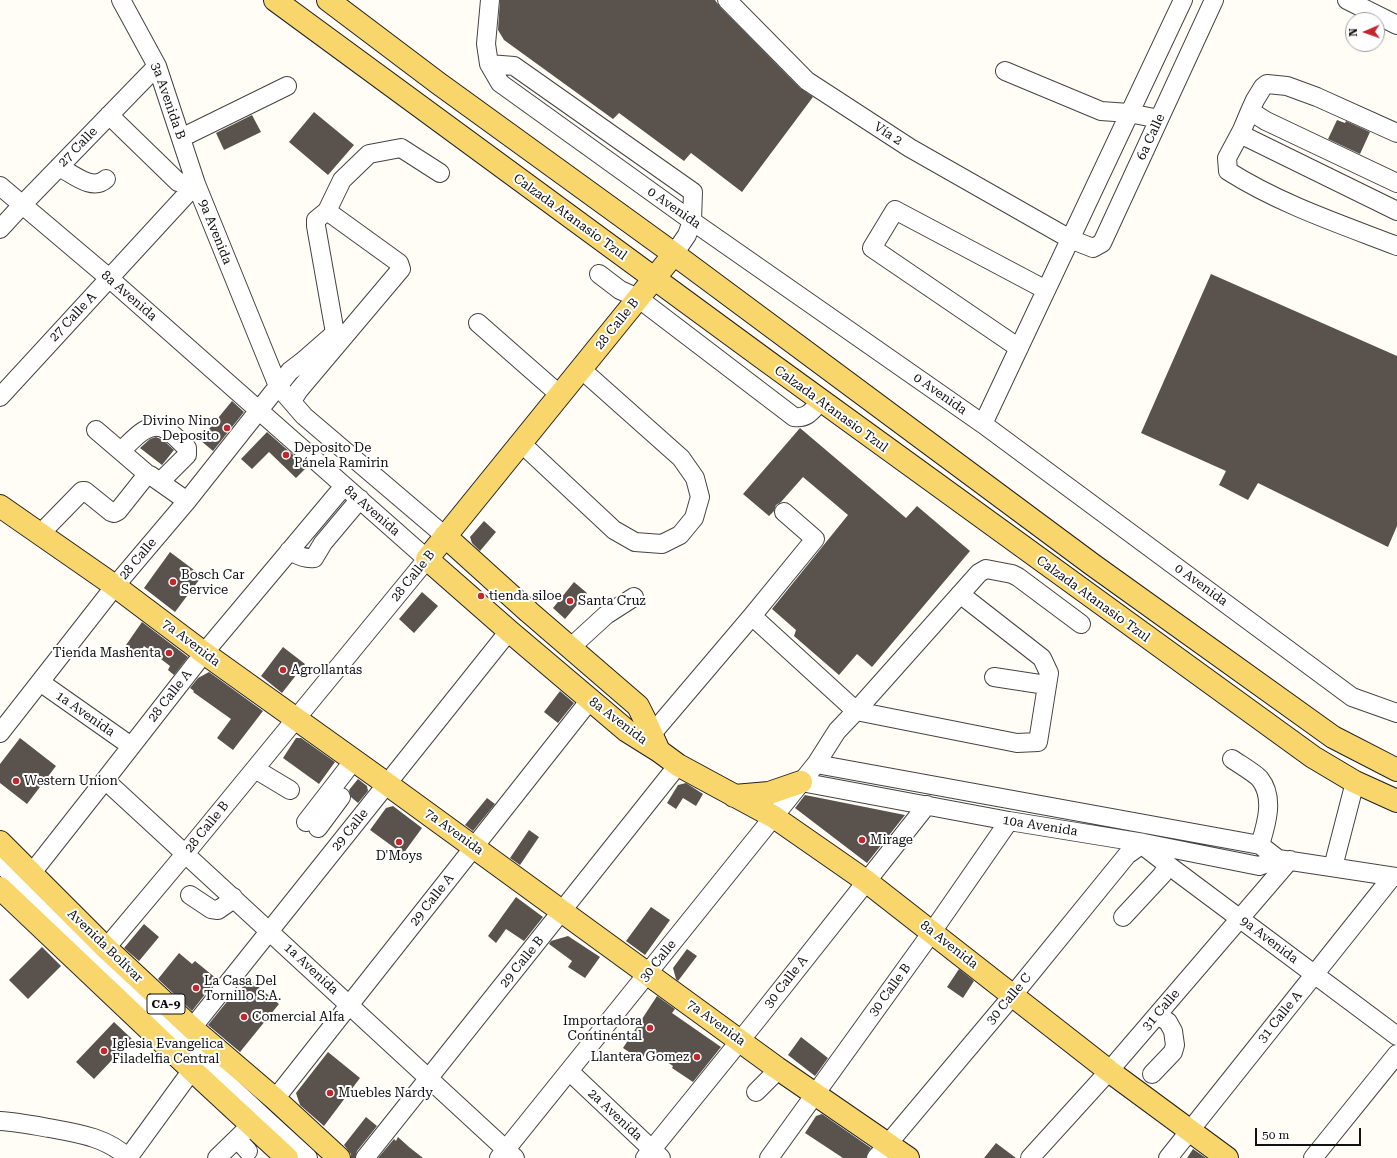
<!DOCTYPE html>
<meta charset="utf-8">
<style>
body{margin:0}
#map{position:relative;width:1397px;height:1158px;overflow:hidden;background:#fffdf5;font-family:"Roboto Serif",serif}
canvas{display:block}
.north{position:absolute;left:1345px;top:12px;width:40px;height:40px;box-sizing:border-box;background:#fff;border:1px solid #a0a0a0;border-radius:50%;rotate:268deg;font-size:11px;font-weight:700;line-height:16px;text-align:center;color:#111}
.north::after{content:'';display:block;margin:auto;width:14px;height:18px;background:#c4262e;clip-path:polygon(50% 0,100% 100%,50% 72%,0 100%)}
.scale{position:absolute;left:1255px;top:1128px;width:106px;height:18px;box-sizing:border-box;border:2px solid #111;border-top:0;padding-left:5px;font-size:12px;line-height:14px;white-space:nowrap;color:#111;-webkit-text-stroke:3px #fff;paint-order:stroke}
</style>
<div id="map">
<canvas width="1397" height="1158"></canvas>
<div class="north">N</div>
<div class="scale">50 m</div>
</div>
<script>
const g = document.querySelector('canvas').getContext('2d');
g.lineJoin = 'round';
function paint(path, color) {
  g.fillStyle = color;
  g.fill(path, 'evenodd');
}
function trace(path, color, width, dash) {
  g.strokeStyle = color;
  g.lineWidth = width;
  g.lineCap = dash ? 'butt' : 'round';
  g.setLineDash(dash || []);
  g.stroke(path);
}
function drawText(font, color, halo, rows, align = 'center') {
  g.font = font + ' "Roboto Serif",serif';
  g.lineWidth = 4;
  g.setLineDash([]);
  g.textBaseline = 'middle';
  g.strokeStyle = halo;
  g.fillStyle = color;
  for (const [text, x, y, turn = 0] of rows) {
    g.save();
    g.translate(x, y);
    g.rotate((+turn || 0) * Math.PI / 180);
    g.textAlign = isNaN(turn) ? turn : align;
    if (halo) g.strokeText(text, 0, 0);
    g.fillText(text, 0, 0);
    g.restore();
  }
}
paint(new Path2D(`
 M500 0H715L720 7 800 88 813 97 742 192 691 153 684 161 619 113 613 119 504 40 498 30Z
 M314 112 354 145 328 175 289 142Z
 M252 115 261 132 224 150 216 133Z
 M1337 120 1345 123 1346 121 1370 132 1360 154 1328 139Z
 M1211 274 1397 356V526L1388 547 1258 483 1248 500 1219 485 1226 471 1141 433Z
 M232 401 244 412 213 451 200 440Z
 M800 428 906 518 917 506 970 551 872 667 857 654 839 675 794 636 796 630 772 609 848 515 803 477 781 502 776 505 774 511 769 516 743 494Z
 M267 432 307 467 296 478 269 452 252 469 241 459Z
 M156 437 163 440 174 450 162 465 140 448 150 439Z
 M484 521 496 532 480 551 472 543 470 537Z
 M170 552 202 576 175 612 144 588Z
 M574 582 587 593 565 619 553 608Z
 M422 592 438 606 414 633 399 619Z
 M142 622 188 657 174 675 168 670 170 666 144 646 139 654 126 645Z
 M283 647 305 664 282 693 261 676Z
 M209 672 263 711 233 750 217 738 231 719 193 692 194 691 190 688 198 678Z
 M560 691 574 703 558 723 544 712Z
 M20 738 56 766 27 804 0 783V764Z
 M296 738H301L335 762 319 784 283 758Z
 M358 779 367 786 368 791 358 803 351 797 349 790Z
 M686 783 703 794 696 806 683 798 676 809 667 803 678 785Z
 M805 795 905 815 867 863 795 808Z
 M487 798 495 804 473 831 465 825Z
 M393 806 422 828 403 854 370 830 386 808Z
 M529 830 539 837 520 865 510 858Z
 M516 897 543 917 524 941 506 929 496 943 488 936Z
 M651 907 670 920 645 955 626 941Z
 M144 924 159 937 139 961 124 948Z
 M568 936 600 957 585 978 568 967 572 961 549 944 551 941Z
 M42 947 61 966 28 999 9 980Z
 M687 949 697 956 678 981 676 979 673 968Z
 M179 953 192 964 195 961 217 979 192 1011 158 979Z
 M959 969 974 981 963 998 947 987Z
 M249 979 279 1004 240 1052 208 1025 234 993 236 995Z
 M657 996 675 1009 672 1013 721 1047 693 1082 672 1068 673 1066 648 1049 641 1060 623 1048Z
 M114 1022 132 1039 94 1079 76 1062Z
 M801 1037 828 1058 815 1076 788 1055Z
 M328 1052 360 1078 324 1126 300 1105 296 1093Z
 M822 1114 871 1148 868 1152 866 1158H843L805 1133 816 1116Z
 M366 1117 377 1126 357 1151 355 1158H351V1154L344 1145Z
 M398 1137 409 1147 423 1158H378L394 1139 396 1141Z
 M996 1143 1016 1158H984Z
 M1193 1149 1206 1158H1187Z`), '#5a524d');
const minor = new Path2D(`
 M121 0 157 66 196 184 278 386 304 416 445 536
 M490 0 486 44 489 64 500 83 692 221 983 424 1352 697 1397 713
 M727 0 807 81 910 148 1070 239 1093 248 1102 243 1214 0
 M1347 0 1397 25
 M489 64 514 66 693 192 692 221 687 235 674 254
 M1005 71 1101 111 1129 113 1159 119
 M1250 111 1242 130 1227 158 1228 171C1280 204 1340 224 1397 246
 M109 115 178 182 196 184
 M1397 133 1317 97 1287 86 1267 84 1263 87 1255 100 1250 111 1266 121 1397 183
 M1240 134 1397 211
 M181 138 287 86
 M59 167C72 173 92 192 106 179
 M0 186 109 278 427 559 185 854 106 948
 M327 211 342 180 369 154 401 148 440 173
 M0 229 23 204 157 66
 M599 274 620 290 638 298 794 417C808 419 812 410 821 401
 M478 323 560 395
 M1019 348 872 248 895 210 1046 290
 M0 397 196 184
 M983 424 1183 0
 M521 443 614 530 635 542 662 544 680 535 694 518 700 497 695 478 681 458 581 369
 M121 451C131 442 147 421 163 428 172 432 180 442 187 448V455L160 482
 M150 475 187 501
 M40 534 82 491H85L111 512 114 513 118 511 145 477V472L96 430
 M289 551C298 555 304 559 314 558L323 543 360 499
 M752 616 856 711 979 573 986 569 1012 574 1018 577 1081 624
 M570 648 606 615 634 597
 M994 677 1046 685
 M40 682 131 746
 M0 733 115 586 187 501 290 371 303 361 335 333 316 226V220L327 211 399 263 401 269 299 390 292 401
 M645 742 752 616 815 539 784 512
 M1232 759C1239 764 1255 773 1260 779 1275 798 1266 825 1260 845
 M816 764 1260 845 1278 859 1397 877
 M255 769 290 790
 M105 780 515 1158
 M801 782 1009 821 1144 843 1259 866 1278 859
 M306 822 354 760
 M318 828 341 797
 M0 863C100 964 203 1062 308 1158
 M1333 867 1355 782
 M31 874 105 780 204 653 344 486
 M190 895 211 909 218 910 228 903 233 897
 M1123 917 1162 875 1168 865
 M192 1028 509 631
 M569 1071 661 1158
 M1152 1074 1173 1052 1175 1045 1173 1031 1168 1022 1158 1015
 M756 1092 771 1077 777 1068
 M275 1099 590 700
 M0 1121C16 1122 32 1125 49 1128 76 1133 107 1137 128 1158
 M237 1139 248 1151
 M128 1158 192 1070
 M217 1158 251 1125
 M365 1158 678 765
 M499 1158 816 764 837 731 856 711 1017 743 1038 742 1049 673 1042 658 960 594
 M645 1158 756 1021 927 805
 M769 1158 932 932 1009 821
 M876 1158 1013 995 1127 855 1144 843 1146 848 1168 865 1397 1036
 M1030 1158 1109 1071 1290 860
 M1168 1158 1392 877
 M1313 1158 1397 1054`);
const major = new Path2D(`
 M275 0C620 254 965 507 1313 757L1355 782 1397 801
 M328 0 438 83 674 254 1093 565 1333 737 1397 770
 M674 254 427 559 509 631 627 731 659 751 678 765 774 817 866 881 1109 1071 1227 1158
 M0 506 115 586 204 653 387 784 777 1068 908 1158
 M445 536 529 612 638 706 645 720 659 751
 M734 796 769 793 801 782
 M0 842 106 948 192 1028 275 1099 339 1158
 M0 888 192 1070 287 1158`);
trace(minor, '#444', 20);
trace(major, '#222', 24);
trace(minor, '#fff', 18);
trace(major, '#f9d66b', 22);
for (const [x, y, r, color] of [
 [227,428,4,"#c4262e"],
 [286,455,4,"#c4262e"],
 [173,582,4,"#c4262e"],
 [481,596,4,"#c4262e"],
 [570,601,4,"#c4262e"],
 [169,653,4,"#c4262e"],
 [283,670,4,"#c4262e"],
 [16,781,4,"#c4262e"],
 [862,840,4,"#c4262e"],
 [399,842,4,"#c4262e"],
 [196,988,4,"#c4262e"],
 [244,1017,4,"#c4262e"],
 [650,1028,4,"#c4262e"],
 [104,1051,4,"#c4262e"],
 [697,1057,4,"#c4262e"],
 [330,1093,4,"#c4262e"]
]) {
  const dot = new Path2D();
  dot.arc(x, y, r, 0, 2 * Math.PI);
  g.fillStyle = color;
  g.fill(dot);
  trace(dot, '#fff', 1.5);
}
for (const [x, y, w] of [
 [166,1004,38]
]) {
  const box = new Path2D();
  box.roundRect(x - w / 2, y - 10, w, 20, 3);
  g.fillStyle = '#fff';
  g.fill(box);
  trace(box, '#111', 1);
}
drawText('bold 12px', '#111', null, [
 ["CA-9",166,1004]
]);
drawText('13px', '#111', '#fff', [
 ["3a Avenida B",168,101,71],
 ["Vía 2",888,134,33],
 ["6a Calle",1151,137,-65],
 ["27 Calle",78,147,-46],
 ["0 Avenida",674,208,35],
 ["Calzada Atanasio Tzul",570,217,36],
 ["9a Avenida",215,232,68],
 ["8a Avenida",129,296,41],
 ["27 Calle A",73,317,-47],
 ["28 Calle B",617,324,-51],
 ["0 Avenida",940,394,35],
 ["Calzada Atanasio Tzul",831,409,36],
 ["8a Avenida",372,511,41],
 ["28 Calle",138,559,-50],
 ["28 Calle B",413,576,-51],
 ["0 Avenida",1201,585,36],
 ["Calzada Atanasio Tzul",1093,599,36],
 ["7a Avenida",191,643,37],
 ["28 Calle A",170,696,-52],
 ["1a Avenida",85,714,35],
 ["8a Avenida",618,721,37],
 ["10a Avenida",1040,826,9],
 ["28 Calle B",207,827,-51],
 ["29 Calle",350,830,-51],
 ["7a Avenida",454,832,36],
 ["29 Calle A",432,900,-52],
 ["9a Avenida",1269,940,37],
 ["8a Avenida",949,945,38],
 ["Avenida Bolívar",105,946,44],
 ["30 Calle",658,961,-51],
 ["29 Calle B",522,962,-51],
 ["1a Avenida",311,969,43],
 ["30 Calle A",786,982,-52],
 ["30 Calle B",890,990,-54],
 ["30 Calle C",1009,999,-50],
 ["31 Calle",1161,1010,-49],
 ["31 Calle A",1280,1017,-51],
 ["7a Avenida",716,1023,36],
 ["2a Avenida",615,1115,43]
]);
drawText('13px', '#111', '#fff', [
 ["Divino Nino",219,421,"right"],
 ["Deposito",219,436,"right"],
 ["Deposito De",294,448],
 ["Pánela Ramirin",294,463],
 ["Bosch Car",181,575],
 ["Service",181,590],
 ["tienda siloe",489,596],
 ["Santa Cruz",578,601],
 ["Tienda Mashenta",161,653,"right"],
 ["Agrollantas",291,670],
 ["Western Union",24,781],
 ["Mirage",870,840],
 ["D'Moys",399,856,"center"],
 ["La Casa Del",204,981],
 ["Tornillo S.A.",204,996],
 ["Comercial Alfa",252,1017],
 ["Importadora",642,1021,"right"],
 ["Continental",642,1036,"right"],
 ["Iglesia Evangelica",112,1044],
 ["Filadelfia Central",112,1059],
 ["Llantera Gomez",689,1057,"right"],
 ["Muebles Nardy",338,1093]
], 'left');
</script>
